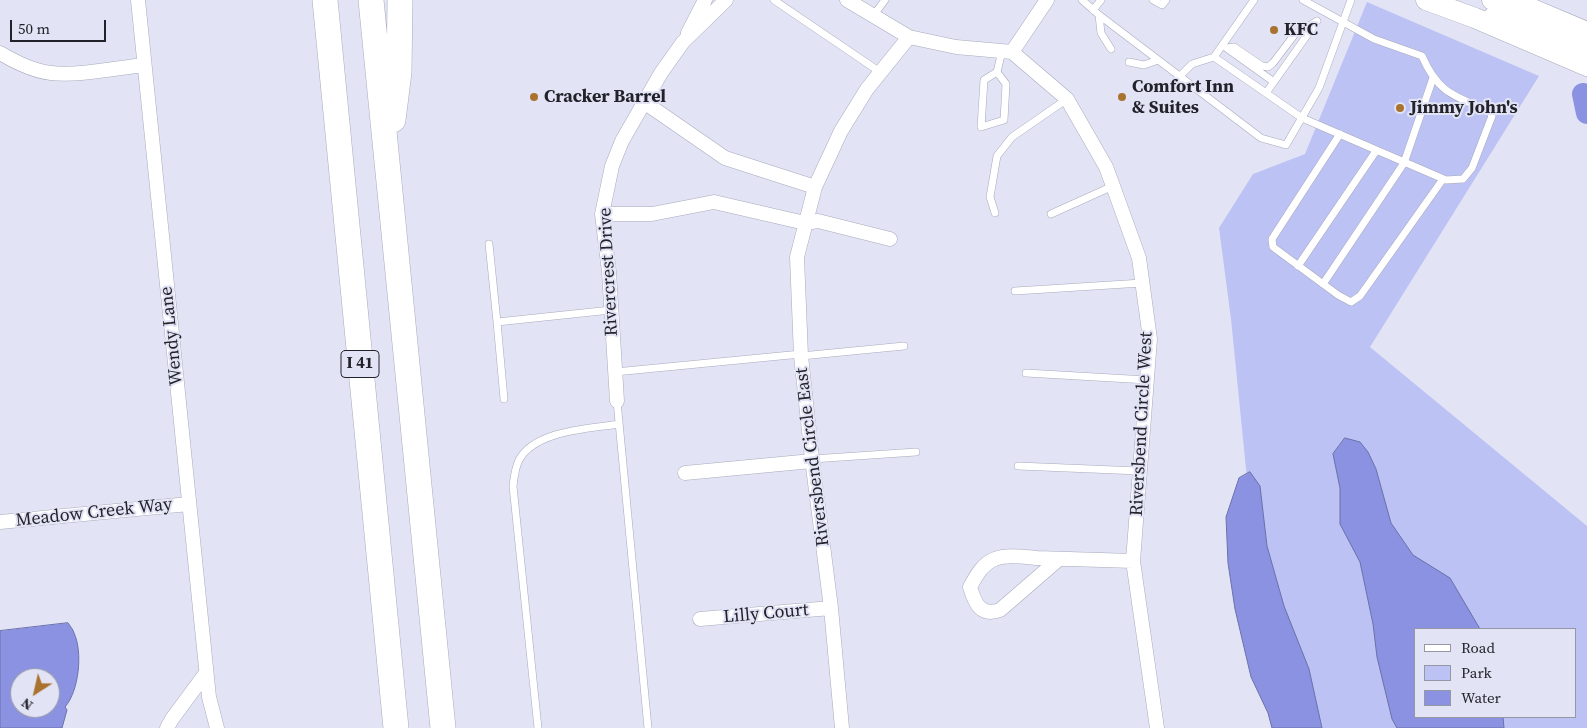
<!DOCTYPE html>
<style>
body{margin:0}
#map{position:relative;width:1587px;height:728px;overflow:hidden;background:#e2e4f6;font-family:"Source Serif 4",serif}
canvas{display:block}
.legend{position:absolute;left:1414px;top:628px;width:162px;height:90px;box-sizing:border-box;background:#e2e4f6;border:1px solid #9597a4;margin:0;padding:6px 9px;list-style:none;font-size:15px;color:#22232a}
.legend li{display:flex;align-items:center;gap:10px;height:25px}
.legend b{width:25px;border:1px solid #9597a4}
.north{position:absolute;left:10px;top:668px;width:50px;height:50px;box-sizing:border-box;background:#e2e4f6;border:1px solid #9597a4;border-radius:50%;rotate:215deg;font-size:14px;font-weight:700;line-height:20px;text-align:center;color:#22232a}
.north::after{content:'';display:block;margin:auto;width:18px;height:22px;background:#a9722e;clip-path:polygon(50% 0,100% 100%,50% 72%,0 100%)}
.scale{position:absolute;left:10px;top:20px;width:96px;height:22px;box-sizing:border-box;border:2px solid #22232a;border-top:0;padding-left:6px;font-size:15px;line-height:18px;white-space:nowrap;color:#22232a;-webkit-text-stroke:4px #e2e4f6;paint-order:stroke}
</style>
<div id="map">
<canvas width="1587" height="728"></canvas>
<ul class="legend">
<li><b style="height:6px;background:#fff"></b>Road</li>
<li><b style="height:14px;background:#bcc2f3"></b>Park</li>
<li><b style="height:14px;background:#8a92e1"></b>Water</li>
</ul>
<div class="north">N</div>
<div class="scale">50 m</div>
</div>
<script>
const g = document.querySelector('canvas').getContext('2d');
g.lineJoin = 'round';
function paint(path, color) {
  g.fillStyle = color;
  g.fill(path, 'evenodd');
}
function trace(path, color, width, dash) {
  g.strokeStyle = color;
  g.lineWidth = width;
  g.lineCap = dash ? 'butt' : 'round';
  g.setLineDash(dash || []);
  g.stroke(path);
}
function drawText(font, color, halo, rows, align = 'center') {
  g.font = font + ' "Source Serif 4",serif';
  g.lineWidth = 4;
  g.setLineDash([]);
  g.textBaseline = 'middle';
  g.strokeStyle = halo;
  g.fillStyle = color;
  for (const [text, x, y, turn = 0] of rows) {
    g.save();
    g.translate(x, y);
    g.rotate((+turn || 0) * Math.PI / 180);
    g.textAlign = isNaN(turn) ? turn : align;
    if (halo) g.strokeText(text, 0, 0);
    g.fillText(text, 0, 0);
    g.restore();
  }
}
paint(new Path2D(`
 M1367 2 1539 76 1370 347 1587 526V728H1300L1252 529 1231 319 1219 228 1253 174 1305 154ZM1416 629H1576V717H1416Z`), '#bcc2f3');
const water = new Path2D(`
 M1345 438 1360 442 1368 452 1376 469 1391 523 1413 555 1450 578 1480 629H1416V717H1503L1504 728H1397L1392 719 1377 657 1373 624 1360 562 1340 524V488L1333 454Z
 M1250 472 1260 486 1267 546 1284 606 1309 669 1322 728H1272L1268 713 1251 677 1235 609 1228 563 1226 517 1239 478Z
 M68 623C70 626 73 629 74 633 83 652 79 691 65 707L67 710 62 728H0V631ZM20 678H50V708H20Z`);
paint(water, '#8a92e1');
trace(water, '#6b71aa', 1);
trace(new Path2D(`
 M1583 94 1587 113`), '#8a92e1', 22);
const service = new Path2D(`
 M774 0 880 72
 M1082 0 1099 15 1261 138 1286 145 1319 88 1351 0
 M1153 0 1162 5 1166 0
 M1254 0 1214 57 1302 118 1446 180 1463 179 1472 168 1492 116 1489 111C1454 96 1438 93 1422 56L1374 39 1303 0
 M1093 10 1101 0
 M1099 15 1101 33 1111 49
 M873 16 885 0
 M1225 47 1274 82
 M1227 48 1234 47 1262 66 1268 67 1273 63 1295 34 1317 21
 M1129 62 1144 65 1158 60
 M997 72 1006 84 1004 120 981 127 984 80Z
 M997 72 1002 51
 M1180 76 1192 64 1214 57
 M1266 93 1315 24
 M1340 134 1272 239 1273 247 1338 295 1351 302 1360 296 1443 179
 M995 213 990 197 997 156 1012 137 1067 99
 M1051 214 1113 186
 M489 244 497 322 611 310
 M1298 266 1376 151
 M1323 284 1404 163 1433 78
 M1015 291 1142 283
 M497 322 504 399
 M801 356 904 346
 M615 372 801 354
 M1026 373 1147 380
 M617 401 648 728
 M812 459 916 452
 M1018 466 1140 471
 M538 728 513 486C514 477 515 468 519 460 535 430 589 429 619 424`);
const minor = new Path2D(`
 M138 0 209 697 217 728
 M847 0 909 37
 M688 33 705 0
 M1012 52 1047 0
 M0 53C15 62 33 71 51 73 79 76 116 68 144 65
 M644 102 725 158 815 187
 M602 214H652L714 202 805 223 818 221 890 239
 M617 401 609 272 602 214 612 166 622 141 661 73 683 42 726 0
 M685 473 812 461
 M0 522 189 504
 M1059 559 1000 610C981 617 975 604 970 587 976 576 983 563 995 559 1008 554 1024 557 1037 558 1069 559 1101 560 1133 561
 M700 619 831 608
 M167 728 172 719 206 673
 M842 728 831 608 812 459 801 356 797 257 815 187 841 131 867 89 909 37 956 47 1012 52 1067 99 1106 167 1113 186 1139 258 1150 339 1133 561 1157 728`);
const secondary = new Path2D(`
 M1426 0 1475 18 1587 66
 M1492 0 1522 6
 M1511 0 1587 32
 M1493 17 1524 22 1587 51`);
const motorway = new Path2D(`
 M325 0 396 728
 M371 0 443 728
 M393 120 399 72 400 0`);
trace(service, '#a7aaba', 8);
trace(minor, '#a7aaba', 15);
trace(secondary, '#a7aaba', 21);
trace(motorway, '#a7aaba', 26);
trace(service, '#fff', 7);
trace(minor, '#fff', 14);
trace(secondary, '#fff', 20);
trace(motorway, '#fff', 25);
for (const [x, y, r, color] of [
 [1274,30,5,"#a9722e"],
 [534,97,5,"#a9722e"],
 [1122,97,5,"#a9722e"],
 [1400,108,5,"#a9722e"]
]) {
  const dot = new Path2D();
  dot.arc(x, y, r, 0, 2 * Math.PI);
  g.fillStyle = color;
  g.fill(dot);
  trace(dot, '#e2e4f6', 2);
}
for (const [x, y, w] of [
 [360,364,38]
]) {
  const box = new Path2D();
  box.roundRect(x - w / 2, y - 13.5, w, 27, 4);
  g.fillStyle = '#e2e4f6';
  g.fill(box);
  trace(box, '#22232a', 1);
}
drawText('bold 16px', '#22232a', null, [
 ["I 41",360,364]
]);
drawText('bold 18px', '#22232a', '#e2e4f6', [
 ["KFC",1284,30],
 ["Comfort Inn",1132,87],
 ["& Suites",1132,108],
 ["Cracker Barrel",544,97],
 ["Jimmy John's",1410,108]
], 'left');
drawText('18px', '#22232a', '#e2e4f6', [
 ["Rivercrest Drive",609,272,-93],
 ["Wendy Lane",172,336,-96],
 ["Riversbend Circle West",1142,424,-87],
 ["Riversbend Circle East",813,457,-97],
 ["Meadow Creek Way",94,513,-6],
 ["Lilly Court",766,614,-5]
]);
</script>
